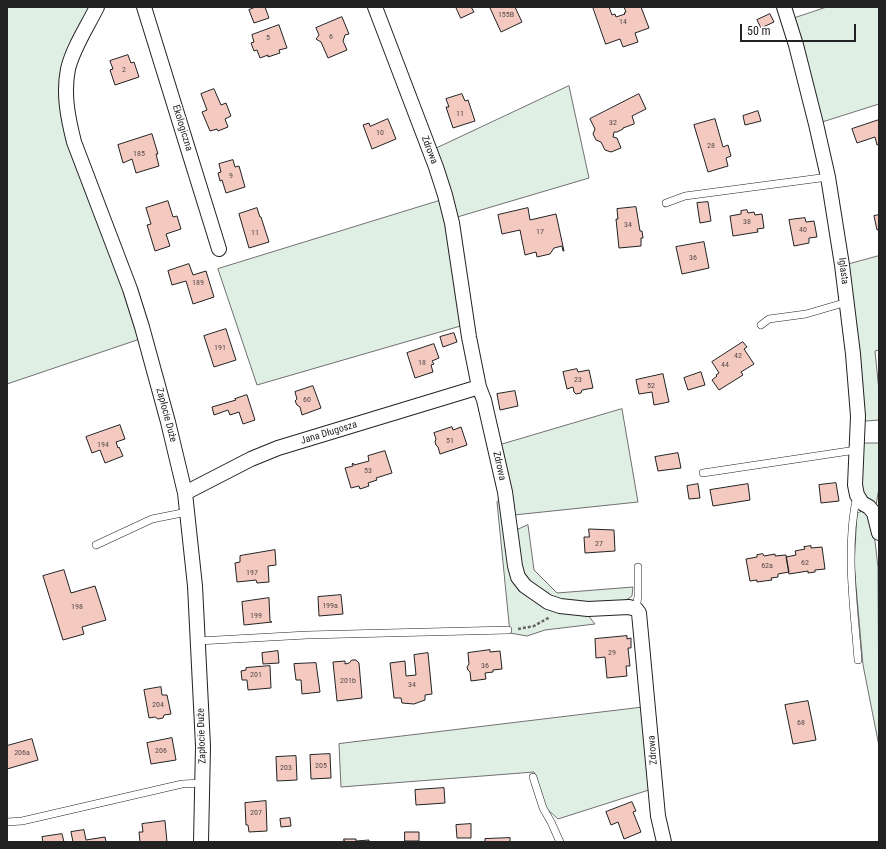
<!DOCTYPE html>
<meta charset="utf-8">
<style>
body{margin:0}
#map{position:relative;width:886px;height:849px;overflow:hidden;background:#fff;font-family:"Roboto Condensed",sans-serif}
canvas{display:block}
.frame{position:absolute;inset:0;border:8px solid #222;pointer-events:none}
.scale{position:absolute;left:740px;top:24px;width:116px;height:18px;box-sizing:border-box;border:2px solid #222;border-top:0;padding-left:5px;font-size:12px;line-height:14px;white-space:nowrap;color:#222;-webkit-text-stroke:3px #fff;paint-order:stroke}
</style>
<div id="map">
<canvas width="886" height="849"></canvas>
<div class="frame"></div>
<div class="scale">50 m</div>
</div>
<script>
const g = document.querySelector('canvas').getContext('2d');
g.lineJoin = 'round';
function paint(path, color) {
  g.fillStyle = color;
  g.fill(path, 'evenodd');
}
function trace(path, color, width, dash) {
  g.strokeStyle = color;
  g.lineWidth = width;
  g.lineCap = dash ? 'butt' : 'round';
  g.setLineDash(dash || []);
  g.stroke(path);
}
function drawText(font, color, halo, rows, align = 'center') {
  g.font = font + ' "Roboto Condensed",sans-serif';
  g.lineWidth = 3;
  g.setLineDash([]);
  g.textBaseline = 'middle';
  g.strokeStyle = halo;
  g.fillStyle = color;
  for (const [text, x, y, turn = 0] of rows) {
    g.save();
    g.translate(x, y);
    g.rotate((+turn || 0) * Math.PI / 180);
    g.textAlign = isNaN(turn) ? turn : align;
    if (halo) g.strokeText(text, 0, 0);
    g.fillText(text, 0, 0);
    g.restore();
  }
}
const green = new Path2D(`
 M7 7H91L60 83 124 291 140 339 7 384Z
 M827 7H879V104L819 123 792 19Z
 M569 86 589 178 454 218 433 150Z
 M442 200 464 325 257 385 218 269Z
 M879 256V350L875 351 879 391V420L866 421 861 416 846 265Z
 M622 409 638 502 514 515 500 445Z
 M861 443H879V488L876 505 865 500 859 480Z
 M502 499 516 583 587 614 595 624 545 630 527 636 510 633 497 502Z
 M862 511 868 514 873 524 878 567 879 746 863 665 854 564 857 514Z
 M528 525 534 570 557 593 633 587 632 596 625 601 589 605 550 598 524 578 515 531Z
 M646 707 652 789 558 819 546 808 538 788 534 772 341 787 339 744Z`);
paint(green, '#e0efe3');
trace(green, '#6f6f6f', 1);
const building = new Path2D(`
 M256 7H265L269 18 254 23 249 10Z
 M456 7H471L474 12 461 18Z
 M493 7H515L522 22 501 32 490 8Z
 M593 7H609L612 15 615 14 616 17 625 14 624 13 626 12 624 7H641L649 28 635 33 638 42 623 47 620 39 606 44Z
 M770 14 774 22 761 28 757 20Z
 M342 17 349 34 345 35 343 41 347 50 328 58 321 42 316 39 319 35 316 28Z
 M279 25 287 48 279 50 280 53 268 57V55L260 58 257 50 254 51 251 43 254 42 252 35Z
 M128 55 131 63 134 62 139 77 115 85 110 70 113 69 110 61Z
 M214 89 221 105 226 103 231 116 225 119 228 127 218 131 217 129 210 131 202 112 207 110 201 94Z
 M462 94 465 101 468 100 475 121 453 128 446 107H449L446 99Z
 M639 94 646 109 632 116 634 122V124L623 128V129L617 132H614L613 137 617 138 621 148 611 152 605 150 601 142 596 140 593 134 595 129 590 119Z
 M758 111 761 121 745 125 743 116Z
 M388 119 396 139 372 149 363 125 369 123 370 126Z
 M715 119 723 147 728 145 731 156 726 158 728 166 708 172 694 125Z
 M879 120V144L877 145 875 137 857 143 852 129Z
 M152 134 158 154H156L159 166 136 173 132 159 123 163 118 145Z
 M233 160 235 167 239 166 245 187 226 193 222 180 220 181 218 173 221 172 219 164Z
 M168 201 173 217 177 216 181 229 166 234 170 246 155 251 147 225 151 224 146 208Z
 M708 202 711 221 700 223 697 203Z
 M636 207 640 231H642L643 238H641V246L619 248 616 219H618L617 209Z
 M257 208 260 217H261L269 242 249 248 239 214Z
 M528 208 530 220 556 214 564 251H563L562 246 554 248 550 254 537 257 536 252 525 255 520 230 502 234 498 215Z
 M747 210 748 213 754 212 755 215 762 214 764 228 757 229 758 232 733 236 730 216 741 214V211Z
 M879 215V229L877 230 874 216Z
 M805 218 806 222 814 221 817 237 809 238V243L794 246 789 220Z
 M704 242 709 268 682 274 676 247Z
 M189 264 193 275 206 271 214 297 193 304 186 281 172 285 168 271Z
 M226 329 236 360 214 367 204 336Z
 M454 333 457 342 443 347 440 337Z
 M743 342 747 347 744 349 754 364 741 372 743 375 719 390 712 380 717 376 716 375 719 373 712 362Z
 M434 344 439 358 432 361 434 364 431 365 433 372 415 378 407 353Z
 M577 369 578 372 589 370 593 388 582 390 581 393 576 394 574 392 573 387 567 389 563 372Z
 M701 372 705 385 688 390 684 378Z
 M663 374 669 402 654 405 652 392 639 394 636 380Z
 M313 386 321 408 302 415 300 407 297 405 295 401 297 399 295 392Z
 M515 391 518 406 500 410 497 394Z
 M247 395 255 420 243 424 239 412 230 415 228 410 214 415 212 407 236 400 235 399Z
 M120 425 125 439 116 442 118 448 119 447 123 456 105 463 100 450 92 453 86 437Z
 M452 427 453 430 461 427 467 445 440 454 438 447 436 445 435 442 436 439 434 433Z
 M385 451 392 473 376 478 377 480 368 483 369 486 360 489 359 486 351 488 345 468 353 466 352 464 353 463 354 465 369 461 368 456Z
 M678 453 681 468 658 471 655 457Z
 M836 483 839 501 821 503 819 485Z
 M698 484 700 498 689 499 687 486Z
 M748 484 750 500 713 506 710 490Z
 M589 529 614 530 615 551 585 553 584 537H589Z
 M811 546V548L822 547 825 569 815 570V572L808 573V571L789 574 786 557 796 555 795 551 805 549 804 547Z
 M275 550 276 565 268 566 269 582 257 583 256 580 237 582 235 563 240 562V556Z
 M763 554 764 556 775 554V556L786 555 789 572 778 574V577L771 578 772 580 757 582V580L750 581 746 559 757 557V555Z
 M64 570 71 593 95 586 106 620 82 627 84 634 63 640 43 576Z
 M341 595 343 614 319 616 318 597Z
 M269 598 270 621 272 622 244 625 242 602Z
 M627 636V639L631 638V648H628L630 666H626L627 676 607 678 605 657 596 658 595 639Z
 M490 650V652L500 651 502 669 493 670V672L485 673 486 679 471 681 470 672 468 670 467 667 469 664 468 653Z
 M278 651 279 663 263 664 262 653Z
 M428 653 432 694 425 695V700L414 704 402 703 401 698H394L390 663 405 661 406 676 416 675 414 655Z
 M352 660H356L359 663 362 698 337 701 333 662 345 661V664L349 663Z
 M316 663 320 692 302 694 301 680H296L294 664Z
 M270 666 271 688 248 690 247 680H242L241 671 246 670V668Z
 M161 687 162 695H167L171 714 164 715 163 718 158 719 155 717 149 718 144 690Z
 M808 701 816 740 793 744 785 705Z
 M172 738 176 760 151 764 147 743Z
 M32 739 38 760 7 769V746Z
 M330 754 331 778 311 779 310 755Z
 M296 756 297 780 277 781 276 757Z
 M444 788 445 803 416 805 415 790Z
 M266 801 267 831 249 832 248 825H246L245 803Z
 M632 802 636 811 633 812 641 832 624 839 618 822 611 825 606 812Z
 M290 818 291 826 281 827 280 819Z
 M165 821 167 842H140L139 832H143L142 824Z
 M471 824V838H457L456 825Z
 M84 830 86 840 105 837 106 842H73L71 832Z
 M405 832H419V841H405Z
 M62 834 64 842H43L42 837Z
 M510 838V842H485V839Z
 M344 839H356V841L369 840V842H339L344 841Z`);
paint(building, '#f3c9c0');
trace(building, '#222', 1);
const service = new Path2D(`
 M666 203 685 196 828 177
 M761 325 769 319 806 314 847 302
 M703 473 856 450
 M857 495C845 549 854 606 858 660
 M96 545 152 519 187 512
 M636 609 638 596V567
 M198 641 307 635 508 630
 M533 777 543 808 551 822 560 842
 M7 822 22 821 182 784 203 783`);
const minor = new Path2D(`
 M97 7C87 27 73 48 68 69 63 94 68 118 74 142L130 289 142 327 168 422 185 493 195 586 203 746 201 842
 M144 7 219 249
 M375 7 436 167 445 195 452 223 469 337 479 387 484 400 505 492 515 566 518 577 525 586 548 602 560 606 588 609 629 607 636 609 639 613 658 816 664 842
 M784 7 796 45 816 124 828 177 842 265 853 354 858 416 855 485 857 495 862 503 869 507 874 513 879 533
 M185 493 251 459 278 448 479 387`);
trace(service, '#222', 8);
trace(minor, '#222', 16);
trace(new Path2D(`
 M518 629 534 626 550 617`), '#646464', 2.5, [3, 2]);
trace(service, '#fff', 7);
trace(minor, '#fff', 14);
drawText('8px', '#564c4a', null, [
 ["155B",506,15],
 ["14",623,22],
 ["6",331,37],
 ["5",268,38],
 ["2",124,70],
 ["11",460,114],
 ["32",613,123],
 ["10",380,133],
 ["28",711,146],
 ["185",139,154],
 ["9",231,176],
 ["38",747,222],
 ["34",628,225],
 ["40",803,230],
 ["17",540,232],
 ["11",255,233],
 ["36",693,258],
 ["189",198,283],
 ["191",220,348],
 ["42",738,356],
 ["18",422,363],
 ["44",725,365],
 ["23",578,380],
 ["52",651,386],
 ["60",307,400],
 ["51",450,441],
 ["194",103,445],
 ["53",368,471],
 ["27",599,544],
 ["62",805,563],
 ["62a",767,566],
 ["197",252,573],
 ["199a",330,606],
 ["198",77,607],
 ["199",256,616],
 ["29",612,653],
 ["36",485,666],
 ["201",256,675],
 ["201b",348,681],
 ["34",412,685],
 ["204",158,705],
 ["68",801,723],
 ["206",161,751],
 ["206a",22,753],
 ["205",321,766],
 ["203",286,768],
 ["207",256,813]
]);
drawText('10px', '#222', '#fff', [
 ["Ekologiczna",182,128,73],
 ["Zdrowa",429,150,69],
 ["Iglasta",843,271,83],
 ["Zapłocie Duże",166,415,75],
 ["Jana Długosza",329,433,-17],
 ["Zdrowa",499,466,77],
 ["Zapłocie Duże",202,736,-92],
 ["Zdrowa",653,750,-95]
]);
</script>
